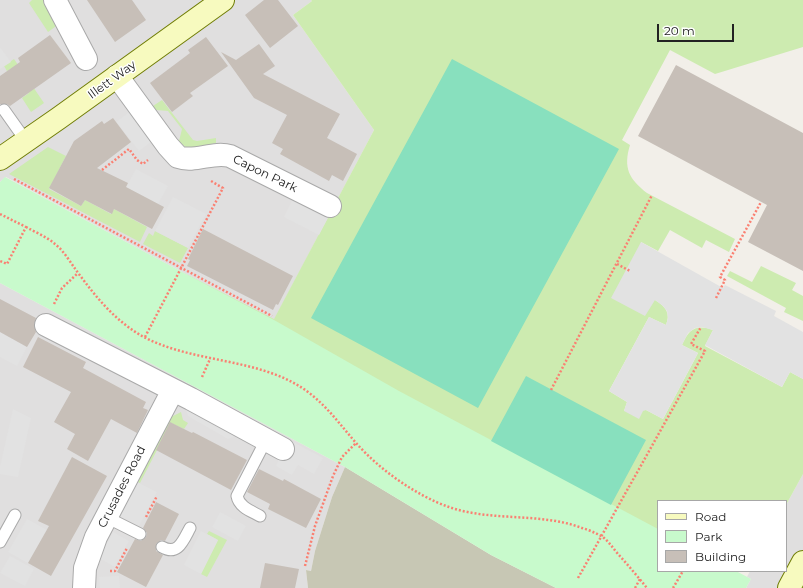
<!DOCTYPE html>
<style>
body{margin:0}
#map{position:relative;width:803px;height:588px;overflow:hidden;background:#f2efe9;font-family:Montserrat,sans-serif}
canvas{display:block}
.legend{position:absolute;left:657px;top:500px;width:130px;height:72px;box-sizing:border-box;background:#fff;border:1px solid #a7a7a7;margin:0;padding:5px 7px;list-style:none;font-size:12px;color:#222}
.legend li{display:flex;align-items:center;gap:8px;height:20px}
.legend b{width:20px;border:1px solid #a7a7a7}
.scale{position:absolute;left:657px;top:24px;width:77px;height:18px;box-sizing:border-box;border:2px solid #222;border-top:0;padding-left:5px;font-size:12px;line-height:14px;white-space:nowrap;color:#222;-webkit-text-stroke:3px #fff;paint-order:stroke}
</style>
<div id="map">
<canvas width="803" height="588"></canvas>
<ul class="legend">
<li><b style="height:5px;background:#f7fabf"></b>Road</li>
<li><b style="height:11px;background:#c8facc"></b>Park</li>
<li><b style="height:11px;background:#c7bfb8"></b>Building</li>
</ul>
<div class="scale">20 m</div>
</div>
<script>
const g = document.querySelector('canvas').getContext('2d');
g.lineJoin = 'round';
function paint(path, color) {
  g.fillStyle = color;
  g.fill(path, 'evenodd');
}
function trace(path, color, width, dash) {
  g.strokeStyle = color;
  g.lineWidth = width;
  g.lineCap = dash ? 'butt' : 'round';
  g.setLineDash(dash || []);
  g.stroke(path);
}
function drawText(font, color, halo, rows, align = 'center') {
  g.font = font + ' Montserrat,sans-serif';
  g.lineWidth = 3;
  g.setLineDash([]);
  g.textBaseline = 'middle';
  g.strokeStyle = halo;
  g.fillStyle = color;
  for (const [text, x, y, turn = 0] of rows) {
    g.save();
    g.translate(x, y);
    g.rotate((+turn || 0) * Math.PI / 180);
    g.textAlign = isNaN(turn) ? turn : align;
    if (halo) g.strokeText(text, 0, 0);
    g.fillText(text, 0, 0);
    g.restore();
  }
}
paint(new Path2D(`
 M0 0H311L312 1 293 15 374 130 274 320 184 273 6 177 0 182Z
 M0 283 345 467 332 497 315 551 311 571 306 570 308 588H0Z
 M803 474V588H746L751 579 747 577 750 571H786V505Z`), '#e0dfdf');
paint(new Path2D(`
 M345 467 491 555 556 588H308L306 570 311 571 315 551 332 497Z`), '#c7c7b4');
paint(new Path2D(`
 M32 0H46L59 24 48 32 29 3Z
 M311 0H803V47L715 74 670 50 622 140 630 145C623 168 629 179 647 193L735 239 729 252 706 240 702 248 670 230 658 251 641 242 655 300C665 306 671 313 666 325L649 317 609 391 627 402 624 411 646 410 663 419 698 353 682 345C689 329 696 324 713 330L705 346 782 387 790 372 803 379V474L786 505V501H658V571L665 588 184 273 274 319 374 130 293 15 312 1Z
 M14 59 44 103 31 112 22 98 29 93 12 68 7 71 4 66Z
 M162 100 193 140 197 141 216 138V143L190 149 184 146 179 141 182 129 168 111 156 110 153 106Z
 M48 147 66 156 49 189 81 206 85 200 111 214 114 209 147 227 140 242 9 174Z
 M155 231 188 248 180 263 143 244 149 233 153 236Z
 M761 266 796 283 792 290 803 296V321L784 312 786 308 727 276 730 271 752 282Z
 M181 412 183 420 188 423 184 429 171 423 140 483 135 481 169 418Z
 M209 531 227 540 207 577 201 574 218 540 207 534Z`), '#cdebb0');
paint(new Path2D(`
 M5 177 184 273 274 320 399 391 658 529V571H736L751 579 746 588H556L491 555 345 467 0 283V182Z`), '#c8facc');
paint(new Path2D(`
 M452 59 619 149 478 408 311 318Z
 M526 376 646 440 611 505 491 441Z`), '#88e0be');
paint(new Path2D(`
 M0 47 11 62 0 69Z
 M132 110 155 139 139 151 116 122Z
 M136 169 168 186 158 204 126 187Z
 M173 197 206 214 188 248 155 231Z
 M293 199 328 218 319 235 284 217Z
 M641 242 723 288 725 285 776 311 774 316 803 332V379L790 372 782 387 705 345 713 330 702 327 695 328 688 333 682 345 698 353 663 419 646 410 643 411 639 419 624 411 627 402 609 391 649 317 666 325 668 318 667 311 663 306 655 300 645 316 611 298Z
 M0 332 27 347 17 366 0 357Z
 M13 409 31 418 18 477 0 474V467Z
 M194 409 238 435 228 439 188 416 186 410Z
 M289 440 323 458 314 474 298 465 292 475 276 466Z
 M135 481 157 492 139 526 117 515Z
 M220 512 246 526 238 541 212 527Z
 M27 519 47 530 28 563 8 552Z
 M201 531 218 540 201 574 184 565Z
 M113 532 129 541 115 567 99 558Z
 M10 556 34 569 25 586 0 573Z
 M119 576 120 588H100L99 577Z`), '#e2e2e2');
paint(new Path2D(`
 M87 0H132L146 20 115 42Z
 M264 0H278L298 26 270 48 245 15Z
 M50 35 71 63 10 106 7 104H0V76L20 62 18 58Z
 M206 37 228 66 190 93 193 96 172 112 150 83 190 53 188 50Z
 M259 44 275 66 263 74 340 114 327 138 357 154 343 181 332 175 329 181 280 154 283 149 272 143 287 115 254 98 221 52 236 60Z
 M676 65 803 133V271L748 242 767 205 638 136Z
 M113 118 131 142 97 168 128 183 126 187 164 207 152 229 114 209 112 214 85 200 81 206 49 188 74 141 102 121 104 124Z
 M203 229 293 276 278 305 276 304 273 310 187 266 190 260 188 259Z
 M0 299 36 318 34 325 36 332 27 347 0 332Z
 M38 337 86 362 83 368 146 402 143 408 148 410 137 433 111 419 88 461 67 449 75 434 54 422 71 392 23 367Z
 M170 422 192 433 193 432 247 460 231 490 156 450Z
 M72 457 107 476 51 576 28 563 49 526 38 521Z
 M259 469 283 481 284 479 321 499 306 528 268 509 270 504 247 492Z
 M156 502 179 514 165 541 161 540 156 544V551L163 555 146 587 117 572 135 539 141 541 146 537 147 533 143 528Z
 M265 563 299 569 295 588H260Z`), '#c7bfb8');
const lane = new Path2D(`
 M4 110 26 141
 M260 516C251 511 239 507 237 496L266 440
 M106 517 140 534
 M0 542 15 515
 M162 547C178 556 183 541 190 528`);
const street = new Path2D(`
 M55 0 86 59
 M117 76 168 146 178 157C195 163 213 151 230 156L330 206
 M46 325 191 399 283 449
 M84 588 85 568 96 537 173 390`);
const secondary = new Path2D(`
 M0 159 59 118 223 0
 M789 588 803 562`);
trace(lane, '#a9a9a9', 13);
trace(street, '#a9a9a9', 24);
trace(secondary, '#707d05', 24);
trace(new Path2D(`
 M102 170 129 149 137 160 143 164 148 160
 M14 179 272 316
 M0 214 26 227 7 264 0 261
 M26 227C35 232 47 237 55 244 64 251 70 262 76 270 95 296 114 320 142 336 193 364 261 357 308 392 328 407 341 426 357 444 380 470 417 496 449 507 492 522 540 512 582 528 589 530 596 533 603 537 609 542 613 548 618 554 628 565 638 577 647 588
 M617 264 630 271
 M716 298 725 280 720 277 761 202
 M54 304 62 288 78 273
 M145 337 223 188 211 181
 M202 377 210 359
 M551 390 652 195
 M146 517 157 496
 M305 566 315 526 333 476 342 457 356 443
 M110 571H115L127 548
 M578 578 705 351 691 344 701 327
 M635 588 640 579
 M673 588 683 571`), '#fa8072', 2.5, [2, 2]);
trace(lane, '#fff', 11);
trace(street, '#fff', 22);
trace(secondary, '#f7fabf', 22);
drawText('12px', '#222', '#fff', [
 ["Illett Way",112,80,-36],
 ["Capon Park",265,174,26],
 ["Crusades Road",122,487,-63]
]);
</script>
